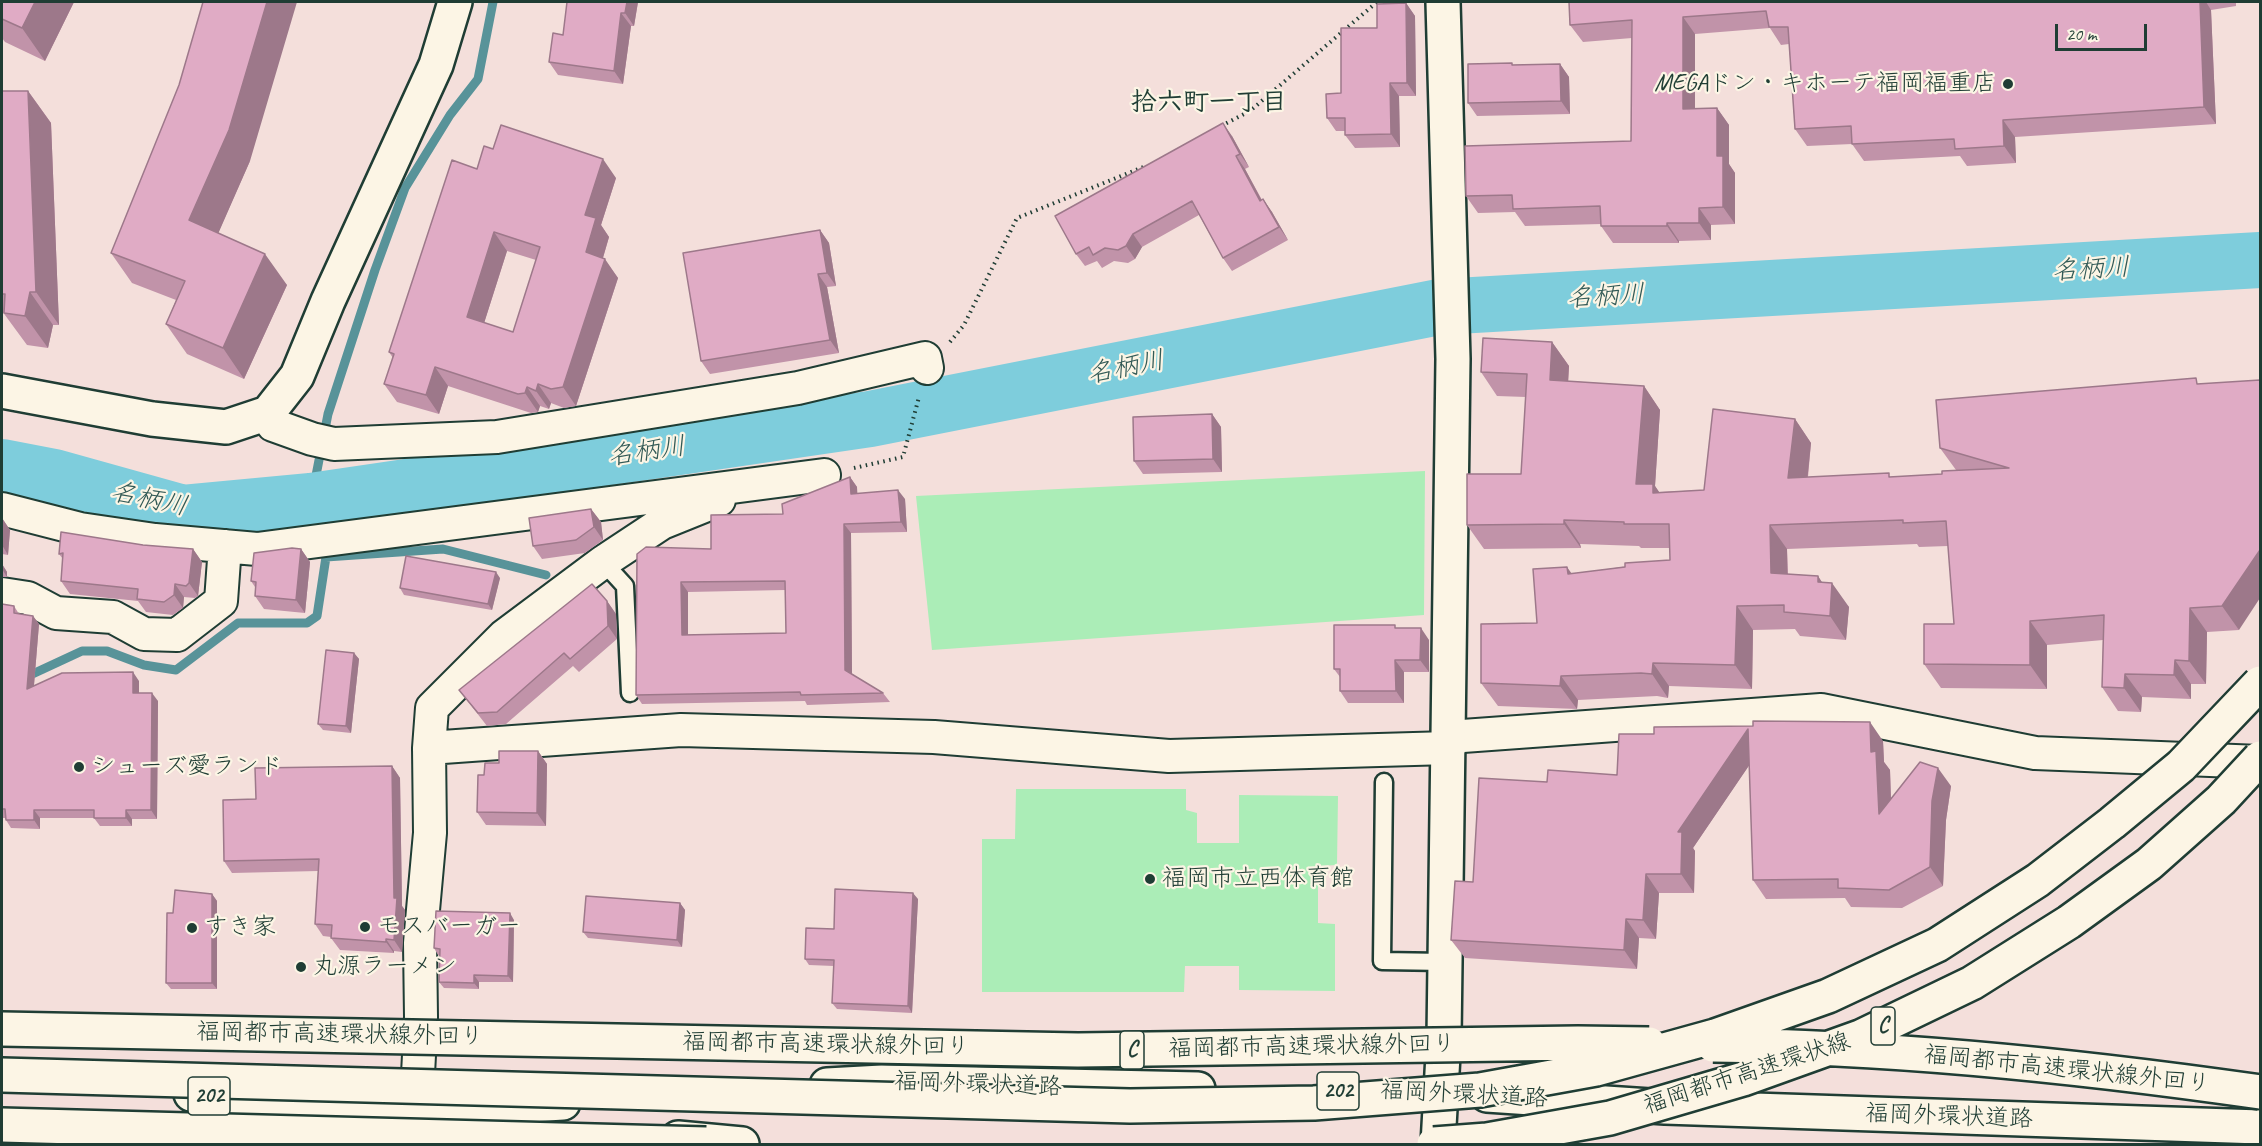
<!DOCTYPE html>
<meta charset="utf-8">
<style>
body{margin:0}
#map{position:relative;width:2262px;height:1146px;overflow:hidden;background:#f4dfdb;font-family:Caveat,sans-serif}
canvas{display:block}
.frame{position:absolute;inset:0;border:3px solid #1f3d34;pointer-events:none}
.scale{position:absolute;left:2055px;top:24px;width:92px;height:27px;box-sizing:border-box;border:3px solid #1f3d34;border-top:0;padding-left:8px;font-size:18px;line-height:21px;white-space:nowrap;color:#1f3d34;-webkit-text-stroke:4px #fcf5e5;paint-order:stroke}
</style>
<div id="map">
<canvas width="2262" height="1146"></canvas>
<div class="frame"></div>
<div class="scale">20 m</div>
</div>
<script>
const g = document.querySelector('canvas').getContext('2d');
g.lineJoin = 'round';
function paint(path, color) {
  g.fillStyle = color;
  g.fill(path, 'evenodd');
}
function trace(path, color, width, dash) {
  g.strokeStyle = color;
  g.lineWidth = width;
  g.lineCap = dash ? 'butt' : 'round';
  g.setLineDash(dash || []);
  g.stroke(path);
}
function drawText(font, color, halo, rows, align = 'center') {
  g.font = font + ' Caveat,"Klee One",sans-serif';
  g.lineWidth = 4.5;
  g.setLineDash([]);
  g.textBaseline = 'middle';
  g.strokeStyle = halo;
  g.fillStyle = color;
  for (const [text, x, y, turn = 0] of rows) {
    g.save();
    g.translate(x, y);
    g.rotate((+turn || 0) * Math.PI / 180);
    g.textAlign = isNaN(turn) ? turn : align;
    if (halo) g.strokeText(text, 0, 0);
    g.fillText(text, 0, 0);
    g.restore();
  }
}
paint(new Path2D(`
 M1425 471 1424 615 932 650 916 496Z
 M1016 789H1186V810L1197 813V843H1239V795L1338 796 1337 865 1318 866V923L1335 924V991L1239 990V966H1185L1184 992H982V839H1015Z`), '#abedb7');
trace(new Path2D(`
 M311 501 328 414 375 270 405 188 450 115 478 79 493 2
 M26 677 82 651H107L144 665 176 670 238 623H307L317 616 326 557 443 549 546 575`), '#589399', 9);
trace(new Path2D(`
 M2 467 54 477 183 513 311 501 870 419 1439 307 2260 260`), '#7ecddc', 56);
const service = new Path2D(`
 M603 562 625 586 630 693
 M1384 782 1382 961 1445 962`);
const minor = new Path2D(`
 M268 413 273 425 312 439 334 444 497 437 798 388 925 358 927 368
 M2 509 80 529 155 540 257 549 824 475
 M2 594 28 598 56 613 113 617 144 634 177 635 221 601 225 546
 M1449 737 1821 710 2035 753 2260 762
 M429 748 681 730 934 737 1169 756 1449 748
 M416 1112 421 1017 420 943 430 833 429 748 432 708 504 636 603 562 662 523 719 500`);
const tertiary = new Path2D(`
 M2 391 152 419 226 427 268 413 297 376 328 301 436 65 455 2
 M1438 1144 1444 1037 1453 359 1443 2`);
const trunk = new Path2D(`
 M827 1085 882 1082 1198 1089
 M191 1094 313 1104
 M1487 1095 1665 1107 2260 1127
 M282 1120 563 1103
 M678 1138 742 1144`);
trace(service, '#1f3d34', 21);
trace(minor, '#1f3d34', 36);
trace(tertiary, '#1f3d34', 38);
trace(trunk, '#1f3d34', 38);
trace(new Path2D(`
 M1221 126 1250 111 1377 2
 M950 342 964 325 1017 218 1146 166
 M854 468 903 457 919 397`), '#1f3d34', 4, [1.5, 4.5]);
trace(service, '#fcf5e5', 16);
trace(minor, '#fcf5e5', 32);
trace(tertiary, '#fcf5e5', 33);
trace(trunk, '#fcf5e5', 33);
const motorwayBridge = new Path2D(`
 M2 1029 1078 1050 1578 1043 1649 1044
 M1713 1045C1896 1047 2079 1066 2260 1092
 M2 1075 1130 1106 1314 1103 1480 1090 1596 1069 1715 1036 1828 996 1937 945 2038 880 2112 823 2181 766 2260 683
 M2 1125 706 1144
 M1434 1144 1487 1140 1610 1118 1743 1079 1860 1037 1972 983 2069 922 2149 864 2221 800 2260 758`);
trace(motorwayBridge, '#1f3d34', 38, []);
trace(motorwayBridge, '#fcf5e5', 33);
paint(new Path2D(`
 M2 2H74L45 61 5 42 2 38Z
 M567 2H638L634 26H631L623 84 558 75 549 62 563 35Z
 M1569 2H2236V6L2211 10 2216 124 2015 137 2016 163 1967 166 1960 156 1864 161 1852 144 1807 146 1795 129 1789 44 1781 45 1770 28 1695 34V108H1717L1729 125V164L1735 173V224L1711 225V240L1679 241V243H1613L1601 226V224L1525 226 1515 212 1478 213 1466 196 1631 141 1632 38 1583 42 1570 25Z
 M1406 3 1415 16 1416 96H1399L1400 147 1355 148 1345 135V131H1336L1327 118 1377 28Z
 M1560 64 1569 77 1570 114 1477 116 1468 103 1513 65Z
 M2 91H28L51 123 59 325H53L48 348 27 345 2 311Z
 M1232 136 1249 167 1245 169 1262 200 1263 199 1272 212 1288 240 1232 271 1223 258 1199 215 1142 247 1135 259 1128 263 1114 261 1102 268 1097 261 1085 266 1076 254Z
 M493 149 616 178 601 225 609 237 603 258 618 278 576 406 564 408 551 403 549 409 540 406 538 412 531 413 448 386 439 414 397 402 384 384 393 358 389 352 477 169ZM507 251 536 260 513 332 484 323Z
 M250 161 218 233 287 285 244 379 187 354 166 324 176 300 132 283 111 253Z
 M820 230 829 243 836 286 827 287 839 353 710 374 701 361Z
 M1552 342 1569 366 1568 381 1644 386 1660 410 1655 486 1659 492 1704 490 1795 419 1811 443 1808 477H1892L1942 474 1956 470 1940 448 2196 378 2239 630 2207 632 2206 684H2191V699L2142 697 2141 712 2118 711 2102 687 2103 640 2047 645V689L1941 688 1924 664 1954 624 1948 546 1919 547 1917 544 1787 549 1788 574 1818 576 1822 583 1849 607 1846 640 1800 636 1795 629 1753 630 1752 689 1669 686 1668 698 1657 696 1578 700 1577 709 1498 706 1481 683 1537 623 1572 574 1670 560V548H1641L1639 546 1580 544 1581 548 1484 549 1467 525 1521 474 1526 397 1497 396 1481 372Z
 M1212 414 1221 427 1222 472 1143 474 1134 461Z
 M850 477 857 487V494L905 499 907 532 851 533 852 674 883 693 890 702 807 705 805 701 642 704 636 695 637 554 711 549 783 514ZM785 590 786 633 688 635V592Z
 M591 509 601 522 603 540 585 553 542 559 533 546Z
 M2 518 10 530 8 555 2 554Z
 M143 545 193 549 202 562 198 596 195 598 184 597 183 608 173 615 146 612 138 601 70 594 61 581 63 559 59 554Z
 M301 549 310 562 305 613 264 609 255 596V587L251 581Z
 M2 564 7 572V577H2Z
 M500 578 492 610 404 595 400 588Z
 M607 601 616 614 617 639 579 672 573 666 506 724 487 726 459 690Z
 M2 604 14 606 19 614 33 616 39 624 34 685 139 681V693L158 701 157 819H132V826H100L94 818H40V829L11 828 6 820 5 818H2Z
 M1397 628 1429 640V672H1404V703H1348L1340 691V677L1334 669Z
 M354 653 359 659 351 733 323 730 318 724Z
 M1883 741 1884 762 1890 770 1891 799 1951 786 1946 820 1943 886 1902 908 1851 907 1845 898 1766 899 1753 880 1749 765 1693 848 1695 851 1694 893H1659L1656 939 1639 938 1637 969 1465 958 1451 940 1473 882 1547 782 1617 775Z
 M538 751 547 764 546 826 486 825 477 812 484 775 499 763Z
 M392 766 400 778 402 906 405 910 402 952 394 951V953L340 950 331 938V937L323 936 315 924 318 871 232 873 224 861 256 799Z
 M212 894 217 901V989H171L166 983 173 913Z
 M918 899 912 1013 837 1009 832 1003 834 966 809 965 805 959Z
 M680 903 685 910 682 947 588 938 583 932Z
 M514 920 513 982H479V989L444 988 439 982 440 955H438L434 948Z`), '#c193a9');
paint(new Path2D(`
 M35 2H74L45 61 22 28Z
 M267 2H297L250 161 211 250 189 220Z
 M627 2H638L634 26 625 13Z
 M2200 2H2206L2211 10 2216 124 2204 107Z
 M1406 3 1415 16 1416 96 1407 83Z
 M621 13 631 26 623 84 614 71Z
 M1683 17 1695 34V126L1683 109Z
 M1560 64 1569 77 1570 114 1561 101Z
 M1390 83 1399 96 1400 147 1391 134Z
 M28 91 51 123 59 325 36 292Z
 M1717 108 1729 125V164L1735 173V224L1723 207 1717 156Z
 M2003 120 2015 137 2016 163 2004 146Z
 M1223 123 1232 136 1249 167 1240 154Z
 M1236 156 1245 169 1269 214 1260 201Z
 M603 159 616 178 601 225 609 237 599 271 586 252 585 215Z
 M1263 199 1272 212 1288 240 1279 227Z
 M1699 208 1711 225V240L1699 223Z
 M1667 223 1679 241V243L1667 226Z
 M820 230 829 243 836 286 827 273Z
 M494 232 507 251 480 336 467 317Z
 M1133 234 1142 247 1135 259 1126 246Z
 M265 254 287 285 244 379 223 348Z
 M605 259 618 278 576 406 563 387Z
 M818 274 827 287 839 353 830 340Z
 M30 292 53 325 48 348 25 316Z
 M1552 342 1569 366 1567 404 1550 380Z
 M435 367 448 386 439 414 426 395Z
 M538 384 551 403 549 409 536 391Z
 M1644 386 1660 410 1655 486 1670 508 1636 484Z
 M527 387 540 406 538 412 525 393Z
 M1212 414 1221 427 1222 472 1213 459Z
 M1795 419 1811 443 1805 502 1788 478Z
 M850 477 857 487 858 504 851 494Z
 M898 490 905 499 907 532 901 522Z
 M591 509 601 522 603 540 594 527Z
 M2 518 10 530 8 555 2 545Z
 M1564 520 1580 544 1581 548 1564 524Z
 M844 524 851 533 852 680 845 670Z
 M1770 525 1787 549 1788 597 1771 573Z
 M193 549 202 562 198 596 189 583Z
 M301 549 310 562 305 613 296 600Z
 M2260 550V598L2239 630 2222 606Z
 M2 564 7 572V577L2 569Z
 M1567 567 1584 591 1568 574Z
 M496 572 500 578 492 610 488 604Z
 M1818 576 1831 596 1832 583 1849 607 1846 640 1830 616 1818 582Z
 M681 582 688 592V644L682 635Z
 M175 584 184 597 183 608 174 595Z
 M607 601 616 614 617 639 608 626Z
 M1737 606 1753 630 1752 689 1735 665Z
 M2190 608 2207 632 2206 684 2189 661Z
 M33 616 39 624 33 697 27 689Z
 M2030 621 2047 645V689L2030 665Z
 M1421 628 1429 640V672L1420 660Z
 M354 653 359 659 351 733 346 726Z
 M1395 660 1404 672V703L1396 691Z
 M2175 660 2191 684V699L2174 675Z
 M1653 663 1669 686 1668 698 1652 674Z
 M133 672 139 681V701L133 693Z
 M2125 674 2142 697 2141 712 2124 688Z
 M1561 676 1578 700 1577 709 1560 686Z
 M152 693 158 701 157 819 151 810Z
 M1870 722 1883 741 1884 762 1890 770 1892 833 1879 814 1871 752Z
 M1748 729 1761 748 1693 848 1695 851 1694 893 1681 874 1678 832Z
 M538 751 547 764 546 826 537 813Z
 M392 766 400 778 402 906 405 910 402 952 394 940V898Z
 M1938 768 1951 786 1946 820 1943 886 1930 867 1932 801Z
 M34 810 40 818V829L34 820Z
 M126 810 132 819V826L126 818Z
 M1646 874 1659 893 1656 939 1643 920Z
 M913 893 918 899 912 1013 908 1006Z
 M212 894 217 901V989L212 983Z
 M680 903 685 910 682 947 677 940Z
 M510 913 514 920 513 982 508 976Z
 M1626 919 1639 938 1637 969 1624 950Z
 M386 939 394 951V953L386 942Z
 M474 975 479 982V989L474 983Z`), '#9d788a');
const building = new Path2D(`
 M2 2H35L22 28 2 19Z
 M203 2H267L229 130 189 220 265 254 223 348 166 324 185 281 111 253 179 85Z
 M567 2H627L625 13H621L614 71 549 62 553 33 563 35Z
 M1569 2H2200L2204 107 2003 120 2004 146 1955 149 1954 139 1852 144 1851 126 1795 129 1788 27H1769L1766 11 1683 17V109L1717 108V156H1723V207L1699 208V223H1667V226H1601L1600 206 1513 209 1512 195 1466 196 1465 146 1631 141 1632 20 1570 25Z
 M1406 3 1407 83H1390L1391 134 1345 135V118H1327L1326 94 1341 93V28H1377V4Z
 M1512 63V65L1560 64 1561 101 1468 103V64Z
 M2 91H28L36 292H30L25 316 4 313 5 294H2Z
 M1223 123 1240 154 1236 156 1260 201 1263 199 1279 227 1223 258 1192 201 1133 234 1126 246 1118 250 1105 248 1093 255 1089 247 1076 254 1055 216Z
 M501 125 603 159 585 215 596 218 586 252 605 259 563 387 551 389 538 384 536 391 527 387 525 393 518 394 435 367 426 395 384 384 394 354 389 352 452 160 477 169 484 146 493 149ZM494 232 540 247 513 332 467 317Z
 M820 230 827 273 818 274 830 340 701 361 683 253Z
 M1483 338 1552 342 1550 380 1644 386 1636 484H1653V493L1704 490 1713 409 1795 419 1788 478 1889 473V477L1942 474V471L2009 468 1940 448 1936 400 2196 378 2197 384 2260 380V550L2222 606 2190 608 2189 661 2175 660 2174 675 2125 674 2124 688 2102 687 2104 615 2030 621V665L1924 664V624H1954L1946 521 1903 523V520L1770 525 1771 573 1818 576V582L1832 583 1830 616 1784 612V605L1737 606 1735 665 1653 663 1652 674 1641 673 1561 676 1560 686 1481 683V624L1537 623 1533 569 1567 567 1568 574 1625 567V563L1670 560 1669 524H1624V522L1564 520V524L1467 525V474H1521L1527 374 1481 372Z
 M1212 414 1213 459 1134 461 1133 417Z
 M850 477 851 494 898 490 901 522 844 524 845 670 883 693 801 695 800 692 636 695 637 554 646 547 711 549V515L783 514 782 504ZM785 581 786 633 682 635 681 582Z
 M591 509 594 527 576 540 533 546 529 518Z
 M61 532 143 545 193 549 189 583 186 586 175 584 174 595 164 602 137 599 138 589 61 581 63 553 59 554Z
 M292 548 301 549 296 600 255 596 256 582 251 581 254 553Z
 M406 556 496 572 488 604 400 588Z
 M592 584 607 601 608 626 570 659 564 653 497 712 478 713 459 690Z
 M2 604 14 606V613L33 616 27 689 62 673 133 672V693H152L151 810H126V818H94V810H34V820H6L5 809H2Z
 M1334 625H1395V628H1421L1420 660H1395L1396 691H1340V669H1334Z
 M326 650 354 653 346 726 318 724Z
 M1753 721 1870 722 1871 752 1876 751 1879 814 1920 762 1938 768 1932 801 1930 867 1889 890 1838 888V879L1753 880 1748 729 1678 832H1682L1681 874H1646L1643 920 1626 919 1624 950 1451 940 1455 881 1473 882 1479 778 1547 782 1548 770 1617 775 1619 734H1654V727L1753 726Z
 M499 751H538L537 813 477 812 478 775H484L485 763H499Z
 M392 766 394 898H397L394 940 386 939V942L331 938 332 925 315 924 319 859 224 861 223 800 256 799 255 768Z
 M835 889 913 893 908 1006 832 1003 834 960 805 959 806 928 834 929Z
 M175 890 212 894V983H166L167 913H173Z
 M586 896 680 903 677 940 583 932Z
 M436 911 510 913 508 976 474 975V983L439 982 440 949 434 948Z`);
paint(building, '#e0abc5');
trace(building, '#9d788a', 1.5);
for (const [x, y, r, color] of [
 [2008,84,6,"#1f3d34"],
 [79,767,6,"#1f3d34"],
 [1150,879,6,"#1f3d34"],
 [365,927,6,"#1f3d34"],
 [192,928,6,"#1f3d34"],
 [301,967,6,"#1f3d34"]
]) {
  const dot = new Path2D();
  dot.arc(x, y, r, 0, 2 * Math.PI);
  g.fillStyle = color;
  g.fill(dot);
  trace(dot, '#fcf5e5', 2);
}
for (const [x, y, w] of [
 [1883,1026,24],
 [1132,1050,24],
 [1338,1091,42],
 [209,1096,42]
]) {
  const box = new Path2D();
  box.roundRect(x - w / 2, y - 19, w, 38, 4.5);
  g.fillStyle = '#fcf5e5';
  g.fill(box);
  trace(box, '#1f3d34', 1.5);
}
drawText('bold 22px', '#1f3d34', null, [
 ["C",1883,1026],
 ["C",1132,1050],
 ["202",1338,1091],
 ["202",209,1096]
]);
drawText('24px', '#1f3d34', '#fcf5e5', [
 ["MEGAドン・キホーテ福岡福重店",1996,84,"right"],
 ["シューズ愛ランド",91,767],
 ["福岡市立西体育館",1162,879],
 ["モスバーガー",377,927],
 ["すき家",204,928],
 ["丸源ラーメン",313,967]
], 'left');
drawText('24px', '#1f3d34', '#fcf5e5', [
 ["福岡都市高速環状線外回り",340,1035,1],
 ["福岡都市高速環状線外回り",826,1045,1],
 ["福岡都市高速環状線外回り",1312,1047,-1],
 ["福岡都市高速環状線外回り",2067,1070,6],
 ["福岡都市高速環状線",1747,1074,-18],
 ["福岡外環状道路",978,1085,2],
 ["福岡外環状道路",1464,1095,3],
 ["福岡外環状道路",1949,1117,2]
]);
drawText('bold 26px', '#1f3d34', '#fcf5e5', [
 ["拾六町一丁目",1209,103]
]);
drawText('italic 26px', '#325a56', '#fcf5e5', [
 ["名柄川",2091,270,-3],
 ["名柄川",1606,297,-3],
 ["名柄川",1126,368,-11],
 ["名柄川",647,452,-8],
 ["名柄川",149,500,12]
]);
</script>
